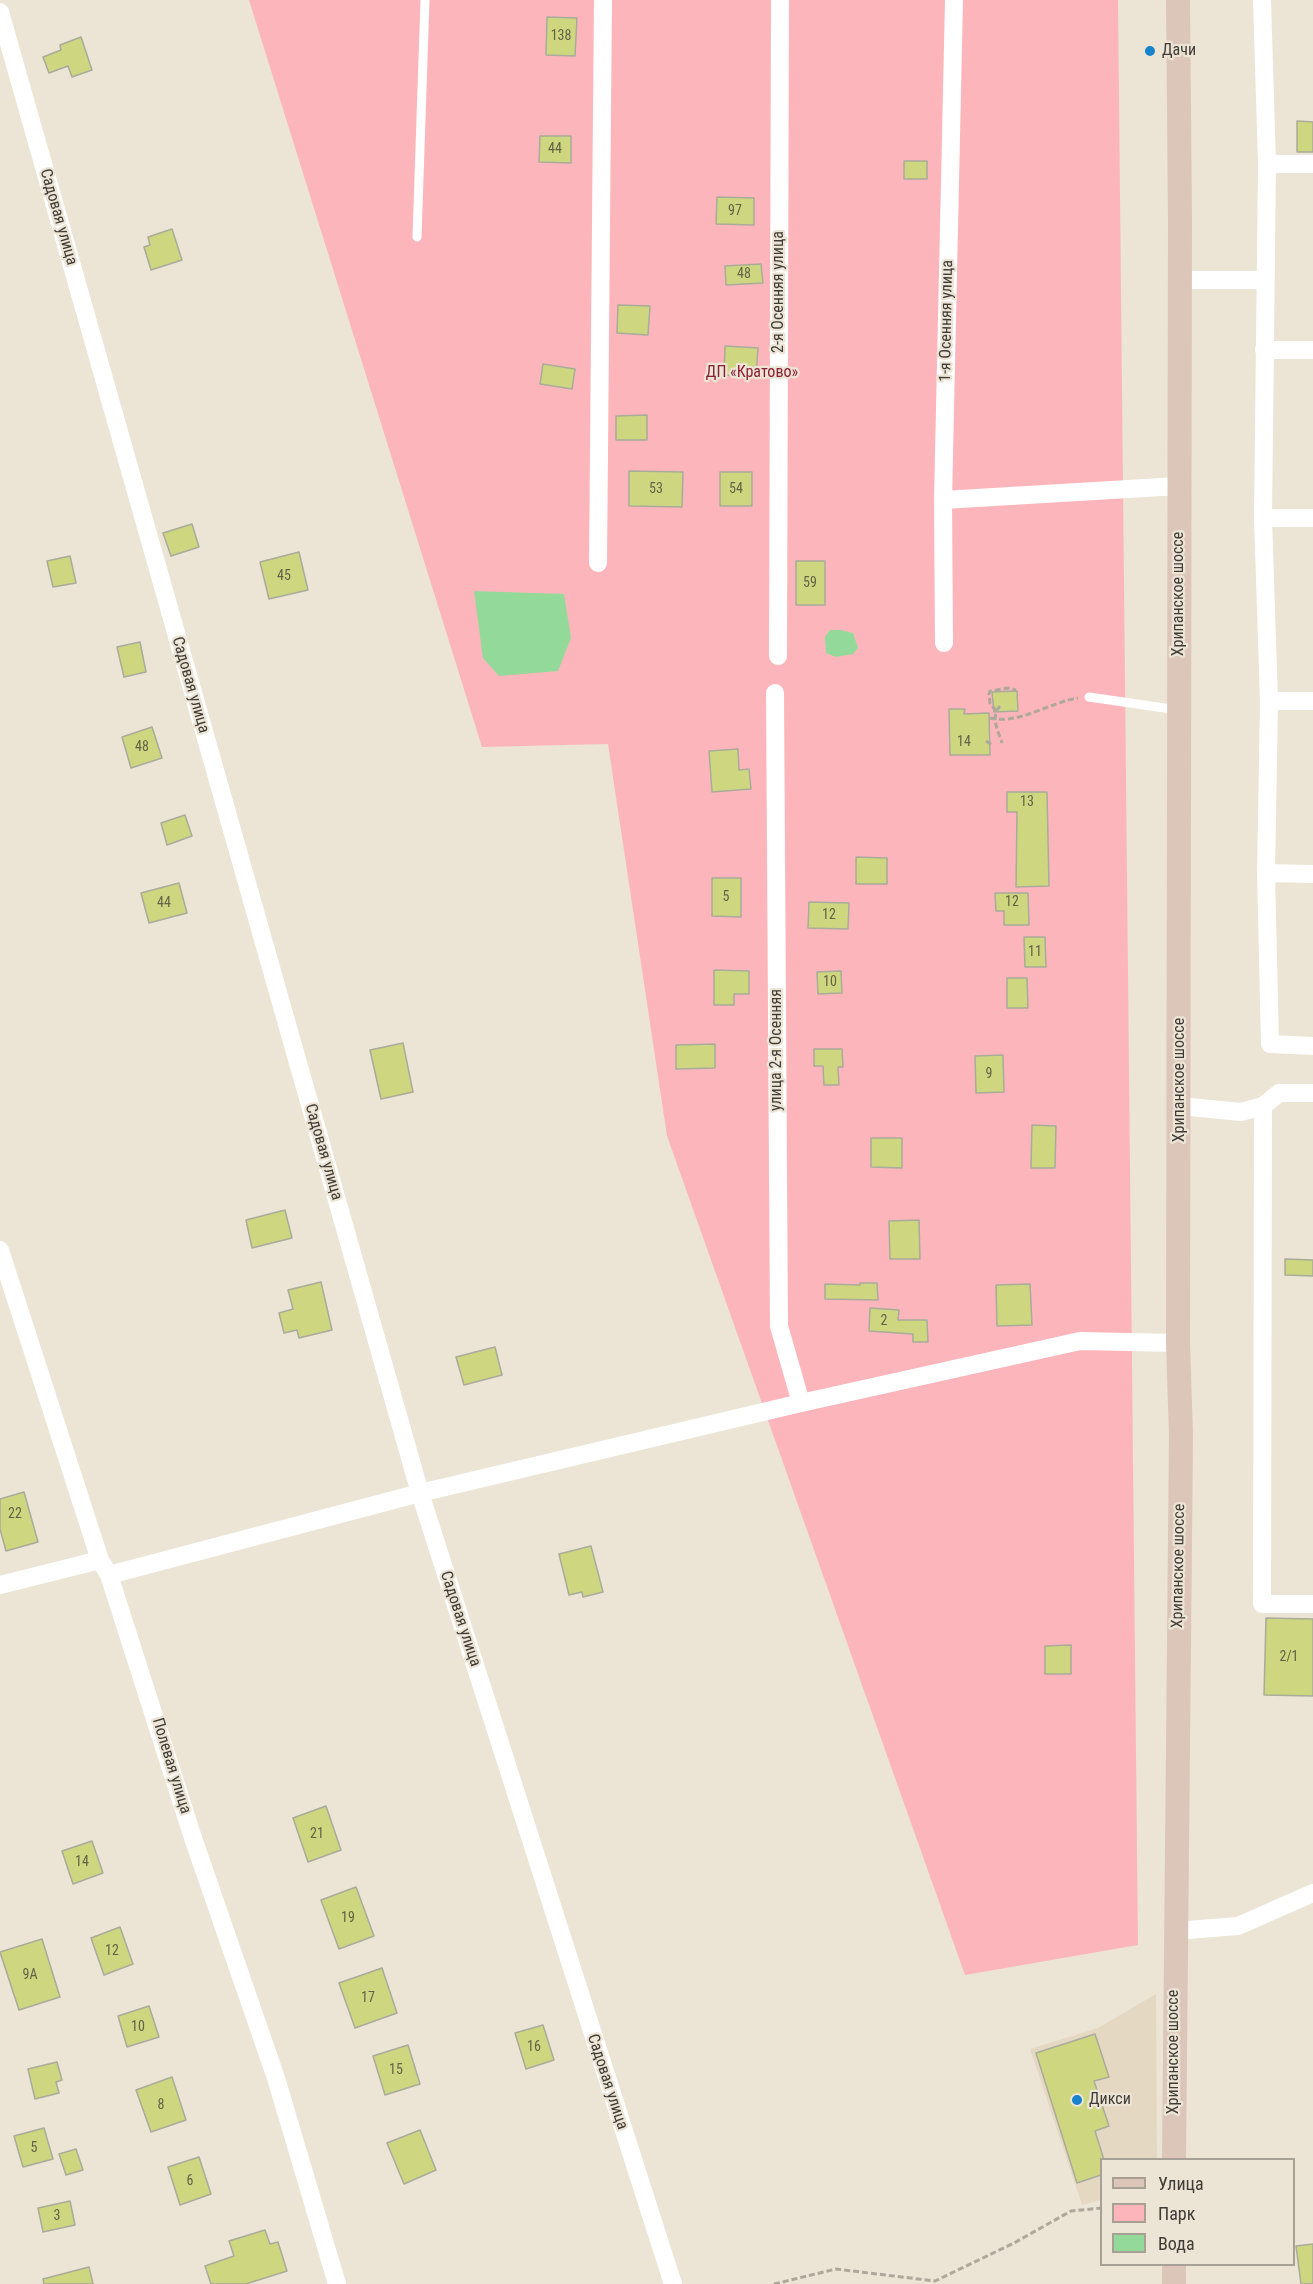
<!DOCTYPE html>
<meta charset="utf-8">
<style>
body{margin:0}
#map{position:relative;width:1313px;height:2284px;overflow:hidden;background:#ece4d5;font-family:"Roboto Condensed",sans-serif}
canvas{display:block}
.legend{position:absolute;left:1100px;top:2158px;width:195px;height:108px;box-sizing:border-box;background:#ece4d5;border:2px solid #a7a095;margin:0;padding:8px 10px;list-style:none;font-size:18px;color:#3f3b36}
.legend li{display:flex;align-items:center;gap:12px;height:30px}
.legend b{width:30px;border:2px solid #a7a095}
</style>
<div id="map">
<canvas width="1313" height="2284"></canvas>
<ul class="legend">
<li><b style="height:8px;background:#dcc6ba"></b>Улица</li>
<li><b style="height:16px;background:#fcb6bb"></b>Парк</li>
<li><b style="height:16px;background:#93d99a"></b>Вода</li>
</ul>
</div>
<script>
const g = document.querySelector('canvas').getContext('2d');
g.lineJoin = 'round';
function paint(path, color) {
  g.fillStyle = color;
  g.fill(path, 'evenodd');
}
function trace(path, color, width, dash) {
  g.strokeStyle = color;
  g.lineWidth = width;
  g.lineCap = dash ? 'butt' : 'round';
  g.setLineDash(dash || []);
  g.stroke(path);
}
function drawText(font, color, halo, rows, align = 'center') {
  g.font = font + ' "Roboto Condensed",sans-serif';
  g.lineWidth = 4.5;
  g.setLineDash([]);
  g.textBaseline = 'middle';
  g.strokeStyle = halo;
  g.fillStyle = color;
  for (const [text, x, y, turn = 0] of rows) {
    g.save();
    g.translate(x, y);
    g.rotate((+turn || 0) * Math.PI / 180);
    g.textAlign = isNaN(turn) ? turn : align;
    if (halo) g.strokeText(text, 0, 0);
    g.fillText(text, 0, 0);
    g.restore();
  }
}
paint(new Path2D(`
 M1156 1994 1157 2159 1102 2160 1101 2200 1082 2205 1030 2049 1098 2028Z`), '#e4d8c2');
paint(new Path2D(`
 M249 0H1118L1138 1945 965 1975 667 1136 608 744 482 747Z`), '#fcb6bb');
paint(new Path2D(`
 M474 591 564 594 571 638 558 671 499 676 483 658Z
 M830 630H841L853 633 858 648 853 654 836 657 826 653 825 637Z`), '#93d99a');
const building = new Path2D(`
 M547 17 577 18 575 56 546 55Z
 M81 37 92 70 72 77 68 66 49 73 43 57 61 50 60 45Z
 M1297 121 1313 122V152H1297Z
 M540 136H571V163L539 162Z
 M904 161H927V179H904Z
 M717 197 754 198V225L716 224Z
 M172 229 182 260 151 270 144 247 150 245 148 237Z
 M761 264 763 283 726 285 725 266Z
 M618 305 650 306 648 335 617 333Z
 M725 346 758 348 756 377 724 375Z
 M543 364 575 369 572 389 540 384Z
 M647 415V440H616V416Z
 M629 471 683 472 682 507 629 506Z
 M720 472H752V506H720Z
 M192 524 199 547 171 556 163 533Z
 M299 552 308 590 269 599 260 562Z
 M70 556 76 583 53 587 47 561Z
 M796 561H825V605H796Z
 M140 642 146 672 124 677 117 647Z
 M1017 691 1018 711 994 712 992 692Z
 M949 709H965L964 714 989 713 990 755H950Z
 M152 727 162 758 131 768 122 737Z
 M738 749 739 770 749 769 751 789 712 792 709 751Z
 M1007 792H1047L1049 886 1016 887 1017 812H1007Z
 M185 815 192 836 167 845 161 823Z
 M856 857 887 858V884H856Z
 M712 878H741V917L712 916Z
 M179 883 187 913 149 923 141 893Z
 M995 893H1028L1029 925H1004V911H996Z
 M809 902 849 903 848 929 808 928Z
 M1024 937H1045L1046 967H1025Z
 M714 970 749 971V994H734V1005H714Z
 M841 971 842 993 818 994 817 972Z
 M1007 978H1027L1028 1008H1007Z
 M403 1043 413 1092 381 1099 370 1050Z
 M715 1044V1068L676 1069V1045Z
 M814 1049H842L843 1067H838L839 1085H824L823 1066H814Z
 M1003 1055 1004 1092 976 1093 975 1056Z
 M1032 1125 1056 1126 1055 1168H1031Z
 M871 1138H902V1168L871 1167Z
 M285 1210 292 1238 252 1248 246 1220Z
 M919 1220 920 1259H890L889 1221Z
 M1285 1259 1313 1260V1276L1285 1275Z
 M321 1282 332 1330 299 1338 297 1330 284 1333 279 1313 293 1309 288 1290Z
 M860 1283H877L878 1300 825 1299V1284L860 1285Z
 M1030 1284 1032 1325 997 1326 996 1285Z
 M870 1308 899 1310 898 1320H927L928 1342H913V1334L869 1331Z
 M495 1347 502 1375 464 1385 456 1357Z
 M24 1492 38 1542 6 1551 0 1529V1499Z
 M591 1546 603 1592 583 1597 582 1592 569 1595 559 1554Z
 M1266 1618 1313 1619V1696L1264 1695Z
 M1071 1645V1674H1045V1646Z
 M326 1806 341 1850 308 1862 293 1818Z
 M92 1841 103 1873 73 1884 62 1851Z
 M356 1887 374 1936 339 1949 321 1900Z
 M120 1927 133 1964 104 1975 91 1938Z
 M42 1939 60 1997 19 2010 0 1952Z
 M382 1968 397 2013 355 2028 339 1983Z
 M149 2006 159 2037 127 2047 118 2016Z
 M543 2025 554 2060 526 2069 515 2033Z
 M1095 2034 1109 2077 1094 2081 1109 2126 1095 2131 1104 2160H1101V2175L1077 2183 1036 2053Z
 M408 2045 420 2084 385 2095 373 2056Z
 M57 2062 62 2080 56 2082 59 2093 35 2099 28 2069Z
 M172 2077 186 2120 151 2132 136 2090Z
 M44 2128 53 2159 23 2167 14 2136Z
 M420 2130 436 2170 404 2184 387 2143Z
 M76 2149 83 2170 66 2175 59 2154Z
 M199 2157 211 2194 180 2205 168 2167Z
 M70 2201 75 2225 43 2232 38 2208Z
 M265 2230 270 2244 278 2242 287 2271 246 2284H211L205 2266 234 2256 229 2241Z
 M1313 2244V2284H1301L1296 2246Z
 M89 2267 93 2284H44L43 2279Z`);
paint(building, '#ced77f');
trace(building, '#a9ab9b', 1.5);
trace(new Path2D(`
 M1000 706C990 717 998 730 1002 743
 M996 711 990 703 989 694 990 691 1008 688 1016 690
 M990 718C1019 725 1050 702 1078 698
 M986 741 992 745
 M774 2284 836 2269 935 2281 1014 2243 1071 2211 1102 2208`), '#aea89c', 3, [6, 3]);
trace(new Path2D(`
 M417 237 425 0
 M1089 697 1178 710`), '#fff', 9);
trace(new Path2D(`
 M1262 0 1267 164 1263 518 1269 701 1266 873 1270 1044 1313 1046
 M0 12 420 1493 673 2284
 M1267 164H1313
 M1179 280H1265
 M1264 350H1313
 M943 500 1179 486
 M1263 518H1313
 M598 563 603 0
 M944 643 943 500 954 0
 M778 656 780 0
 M775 693 779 1326 801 1403
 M1269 701H1313
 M1266 873 1313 874
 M1180 1106 1241 1112 1263 1106 1279 1093H1313
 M1263 1106 1262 1604H1313
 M0 1250 100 1560 109 1575 193 1838 276 2078 337 2284
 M109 1575 420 1493 801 1403 1080 1341 1178 1343
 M0 1585 100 1560
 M1175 1931 1238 1926 1313 1893`), '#fff', 18);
trace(new Path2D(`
 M1174 2160 1181 1435 1178 1343 1180 220 1178 0
 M1174 2264V2284`), '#dcc6ba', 24);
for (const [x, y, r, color] of [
 [1150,51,6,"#1883cd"],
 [1077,2100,6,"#1883cd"]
]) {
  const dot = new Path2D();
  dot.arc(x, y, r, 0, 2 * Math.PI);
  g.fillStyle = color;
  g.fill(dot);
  trace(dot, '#ece4d5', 2);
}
drawText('14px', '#636248', null, [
 ["138",561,36],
 ["44",555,149],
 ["97",735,211],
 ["48",744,274],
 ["53",656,489],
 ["54",736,489],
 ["45",284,576],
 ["59",810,583],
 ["14",964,742],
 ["48",142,747],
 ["13",1027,802],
 ["5",726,897],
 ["12",1012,902],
 ["44",164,903],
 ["12",829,915],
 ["11",1035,952],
 ["10",830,982],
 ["9",989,1074],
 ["2",884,1321],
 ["22",15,1514],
 ["2/1",1289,1657],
 ["21",317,1834],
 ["14",82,1862],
 ["19",348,1918],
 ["12",112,1951],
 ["9А",30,1975],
 ["17",368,1998],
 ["10",138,2027],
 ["16",534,2047],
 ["15",396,2070],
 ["8",161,2105],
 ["5",34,2148],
 ["6",190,2181],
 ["3",57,2216]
]);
drawText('16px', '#3f3b36', '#ece4d5', [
 ["Дачи",1162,51],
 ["Дикси",1089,2100]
], 'left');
drawText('16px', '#3f3b36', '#ece4d5', [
 ["Садовая улица",58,217,74],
 ["2-я Осенняя улица",779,292,-90],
 ["1-я Осенняя улица",947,321,-89],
 ["Хрипанское шоссе",1179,594,-90],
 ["Садовая улица",190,685,74],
 ["улица 2-я Осенняя",777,1050,-90],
 ["Хрипанское шоссе",1180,1080,-90],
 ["Садовая улица",323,1152,74],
 ["Хрипанское шоссе",1179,1566,-89],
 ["Садовая улица",460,1619,72],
 ["Полевая улица",171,1766,73],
 ["Хрипанское шоссе",1174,2052,-90],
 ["Садовая улица",607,2082,72]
]);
drawText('16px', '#8b1f36', '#ece4d5', [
 ["ДП «Кратово»",752,373]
]);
</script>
